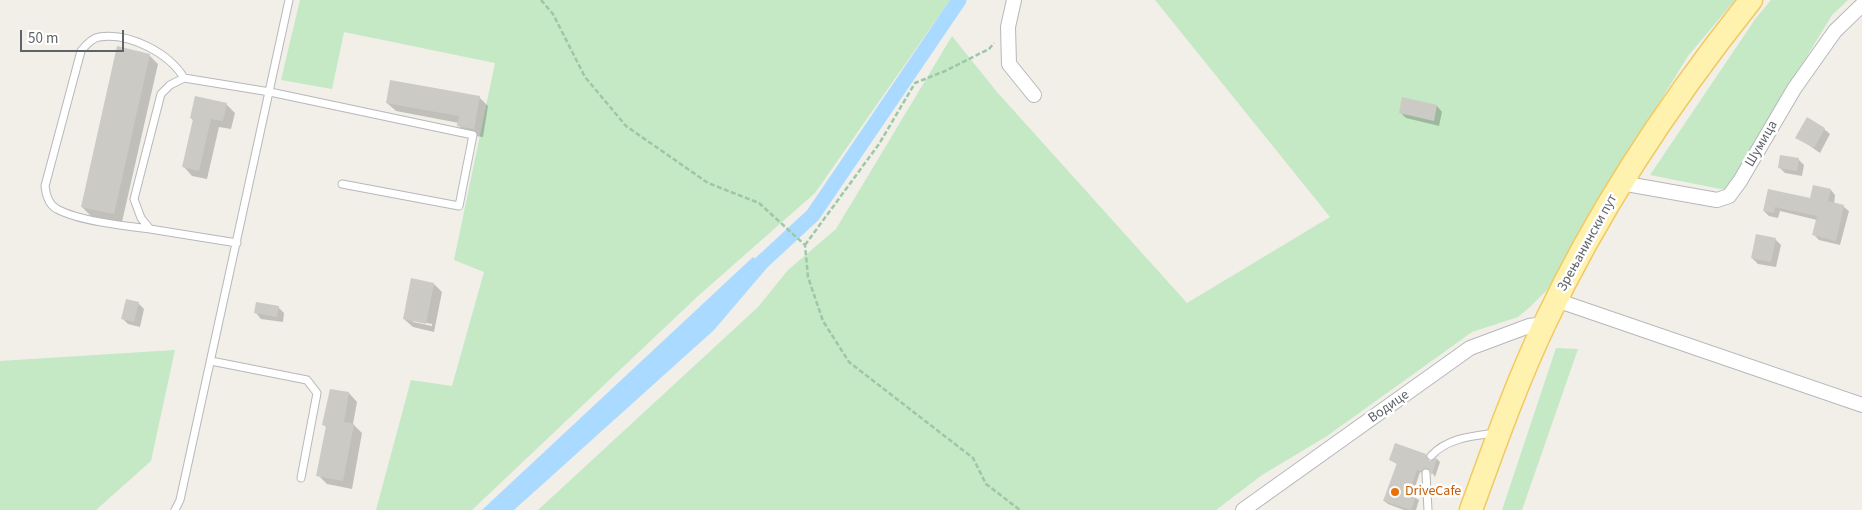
<!DOCTYPE html>
<meta charset="utf-8">
<style>
body{margin:0}
#map{position:relative;width:1862px;height:510px;overflow:hidden;background:#f1efe8;font-family:"Source Sans 3",sans-serif}
canvas{display:block}
.scale{position:absolute;left:20px;top:30px;width:104px;height:22px;box-sizing:border-box;border:2px solid #5f6368;border-top:0;padding-left:6px;font-size:15px;line-height:18px;white-space:nowrap;color:#5f6368;-webkit-text-stroke:4px #fff;paint-order:stroke}
</style>
<div id="map">
<canvas width="1862" height="510"></canvas>
<div class="scale">50 m</div>
</div>
<script>
const g = document.querySelector('canvas').getContext('2d');
g.lineJoin = 'round';
function paint(path, color) {
  g.fillStyle = color;
  g.fill(path, 'evenodd');
}
function trace(path, color, width, dash) {
  g.strokeStyle = color;
  g.lineWidth = width;
  g.lineCap = dash ? 'butt' : 'round';
  g.setLineDash(dash || []);
  g.stroke(path);
}
function drawText(font, color, halo, rows, align = 'center') {
  g.font = font + ' "Source Sans 3",sans-serif';
  g.lineWidth = 5;
  g.setLineDash([]);
  g.textBaseline = 'middle';
  g.strokeStyle = halo;
  g.fillStyle = color;
  for (const [text, x, y, turn = 0] of rows) {
    g.save();
    g.translate(x, y);
    g.rotate((+turn || 0) * Math.PI / 180);
    g.textAlign = isNaN(turn) ? turn : align;
    if (halo) g.strokeText(text, 0, 0);
    g.fillText(text, 0, 0);
    g.restore();
  }
}
paint(new Path2D(`
 M300 0H950L815 193 698 296 472 510H376L411 380 452 386 484 272 454 260 495 63 344 32 332 89 281 80Z
 M1155 0H1735L1688 56 1597 203 1547 290 1531 306 1518 317 1472 332 1327 436 1262 475 1216 510H538L758 307 788 270 836 229 952 36 997 92 1187 303 1330 217Z
 M1771 0H1848L1832 15 1726 190 1650 175 1756 18Z
 M1556 348 1578 349 1522 510H1502Z
 M175 350 151 461 96 510H0V361Z`), '#c5e8c5');
paint(new Path2D(`
 M753 257 766 269 714 330 514 510H482Z`), '#aadaff');
paint(new Path2D(`
 M149 55 158 64 122 222 91 216 82 207Z
 M479 97 488 106 483 137 467 135 459 126V123L396 111 387 103Z
 M226 104 235 113 231 129 219 127 207 179 192 176 184 167 194 121 191 118Z
 M1437 106 1442 112 1439 126 1406 118 1400 112Z
 M1824 129 1830 134 1820 153 1797 137Z
 M1799 160 1804 165 1802 176 1785 173 1779 167Z
 M1831 190 1835 195 1834 204 1844 207 1849 211 1840 245 1819 240 1814 235 1817 220 1780 211 1778 218 1769 216 1764 211 1769 191 1811 200Z
 M1775 239 1781 245 1776 267 1758 264 1752 258Z
 M434 284 442 292 434 332 413 327 404 319ZM413 320 432 324V326L413 322Z
 M138 303 144 309 140 327 128 324 122 318Z
 M278 307 284 313 283 322 261 319 256 313Z
 M349 393 357 402 353 424 362 433 352 489 327 484 318 475 327 428 324 425Z
 M1425 455 1430 462 1437 459 1440 462 1435 477 1431 471 1425 474 1420 472 1412 496 1419 500 1416 510H1404L1388 504 1384 501 1397 464 1390 460Z`), '#0003');
trace(new Path2D(`
 M746 277 813 215 959 0`), '#aadaff', 15);
paint(new Path2D(`
 M117 46 150 54 114 214 81 207Z
 M390 80 480 96 474 129 457 126 459 116 386 103Z
 M195 96 227 103 223 121 211 119 199 171 182 167 193 119 190 118Z
 M1402 97 1437 105 1434 121 1399 113Z
 M1807 117 1825 128 1814 148 1795 138Z
 M1780 155 1799 158 1797 171 1778 168Z
 M1813 185 1831 189 1828 201 1844 205 1836 241 1812 235 1817 216 1775 207 1774 213 1763 211 1768 189 1810 198Z
 M1756 234 1776 238 1771 262 1751 258Z
 M411 278 434 283 426 324 403 319Z
 M126 299 139 302 134 322 121 319Z
 M256 302 279 306 277 317 254 313Z
 M330 389 349 392 344 422 354 424 343 481 316 476 326 426 322 425Z
 M1395 443 1426 454 1429 461 1437 458 1432 475 1428 468 1421 471 1417 470 1409 494 1416 496 1411 510 1383 501 1397 463 1389 460Z`), '#cccac5');
const lane = new Path2D(`
 M150 229C125 226 79 221 57 209 49 205 46 195 45 186L81 51C85 46 92 38 99 37 129 32 169 53 184 78
 M237 243 150 229 141 218 134 199 161 94 170 85 184 78 270 92 473 135 459 206 342 184
 M211 361 307 380 317 393 301 478
 M1431 456C1447 438 1472 436 1495 433
 M1426 473 1428 510
 M175 510 180 500 289 0`);
const street = new Path2D(`
 M1014 0 1008 27 1009 64 1034 95
 M1621 183 1717 200 1729 196 1740 181 1794 89 1835 31 1862 5
 M1556 300 1862 405
 M1243 510 1470 348 1529 326 1544 324`);
const primary = new Path2D(`
 M1471 510C1494 447 1516 384 1545 323 1599 208 1672 99 1751 0`);
trace(lane, '#b5b8bc', 9);
trace(street, '#b5b8bc', 16);
trace(primary, '#f2c960', 25);
trace(new Path2D(`
 M541 0 553 14 585 77 626 126 708 183 759 203 805 245 808 277 823 321 849 362 973 458 986 484 1020 510
 M805 245 879 144 915 83 945 71 989 49 994 43`), '#9cc7a9', 2.5, [5, 2.5]);
trace(lane, '#fff', 7);
trace(street, '#fff', 14);
trace(primary, '#fff2af', 22);
for (const [x, y, r, color] of [
 [1395,492,5,"#e8710a"]
]) {
  const dot = new Path2D();
  dot.arc(x, y, r, 0, 2 * Math.PI);
  g.fillStyle = color;
  g.fill(dot);
  trace(dot, '#fff', 2);
}
drawText('14px', '#5f6368', '#fff', [
 ["Шумица",1762,144,-60],
 ["Зрењанински пут",1588,243,-61],
 ["Водице",1389,407,-35]
]);
drawText('14px', '#c56008', '#fff', [
 ["DriveCafe",1405,492]
], 'left');
</script>
